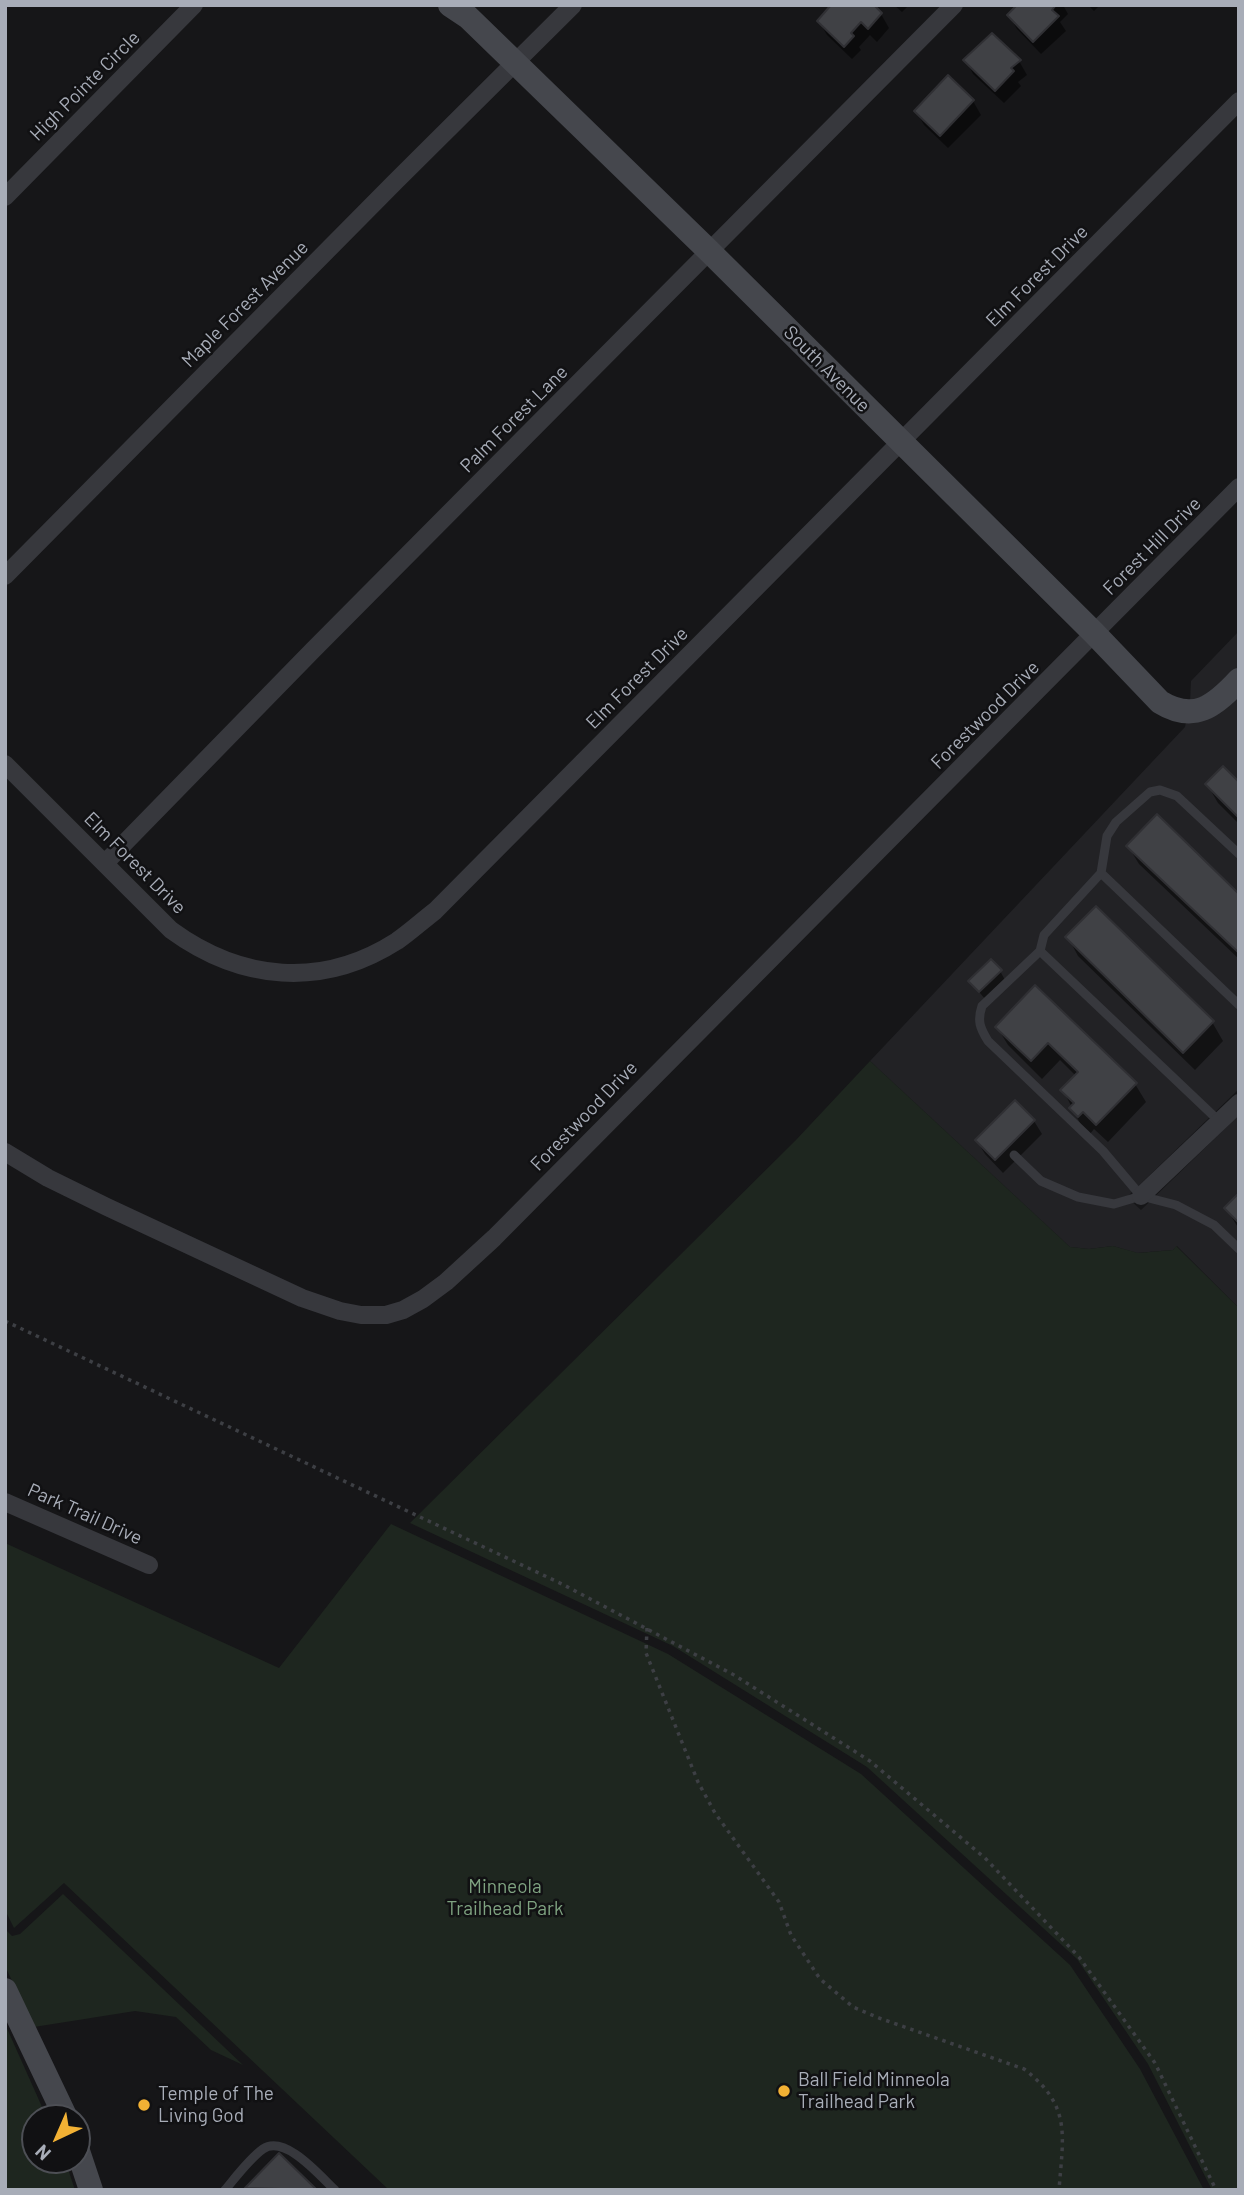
<!DOCTYPE html>
<style>
body{margin:0}
#map{position:relative;width:1244px;height:2195px;overflow:hidden;background:#161618;font-family:Barlow,sans-serif}
canvas{display:block}
.frame{position:absolute;inset:0;border:7px solid #a8adb8;pointer-events:none}
.north{position:absolute;left:21px;top:2104px;width:70px;height:70px;box-sizing:border-box;background:#111113;border:2px solid #4d4f55;border-radius:50%;rotate:224deg;font-size:19px;font-weight:700;line-height:28px;text-align:center;color:#a8adb8}
.north::after{content:'';display:block;margin:auto;width:24px;height:32px;background:#f2b134;clip-path:polygon(50% 0,100% 100%,50% 72%,0 100%)}
</style>
<div id="map">
<canvas width="1244" height="2195"></canvas>
<div class="frame"></div>
<div class="north">N</div>
</div>
<script>
const g = document.querySelector('canvas').getContext('2d');
g.lineJoin = 'round';
function paint(path, color) {
  g.fillStyle = color;
  g.fill(path, 'evenodd');
}
function trace(path, color, width, dash) {
  g.strokeStyle = color;
  g.lineWidth = width;
  g.lineCap = dash ? 'butt' : 'round';
  g.setLineDash(dash || []);
  g.stroke(path);
}
function drawText(font, color, halo, rows, align = 'center') {
  g.font = font + ' Barlow,sans-serif';
  g.lineWidth = 5;
  g.setLineDash([]);
  g.textBaseline = 'middle';
  g.strokeStyle = halo;
  g.fillStyle = color;
  for (const [text, x, y, turn = 0] of rows) {
    g.save();
    g.translate(x, y);
    g.rotate((+turn || 0) * Math.PI / 180);
    g.textAlign = isNaN(turn) ? turn : align;
    if (halo) g.strokeText(text, 0, 0);
    g.fillText(text, 0, 0);
    g.restore();
  }
}
paint(new Path2D(`
 M1239 631V667L1217 690 1190 702 1191 681Z
 M1239 694V1089L1127 1197 1141 1210 1239 1115V1308L1177 1246 1173 1250 1137 1253 1113 1246 1089 1249 1070 1247 870 1061 1185 727 1186 722 1222 712V710Z`), '#222225');
paint(new Path2D(`
 M870 1061 1070 1247 1089 1249 1113 1246 1138 1253 1173 1250 1176 1246 1239 1308V2190H1212L1148 2064 1077 1959 867 1767 673 1646 410 1523 796 1140Z
 M391 1524 668 1654 861 1774 1070 1965 1140 2069 1204 2190H389L64 1883 14 1928 5 1910V1543L279 1668Z
 M63 1894 243 2065 211 2050 176 2017 135 2011 34 2027 5 1966V1929L12 1936 20 1934Z
 M5 2024 47 2118H35V2160H65L75 2190H5Z`), '#1e261f');
paint(new Path2D(`
 M894 5H909L902 12Z
 M1019 5H1063L1068 14 1060 22 1066 31 1041 54 1017 29 1009 16Z
 M1088 5H1100L1094 11Z
 M881 14 889 28 877 42 870 35 859 47 861 50 852 59 827 35 819 21Z
 M992 35 1019 61 1027 75 1018 82 1021 86 1004 103 973 74 966 60Z
 M973 101 981 115 948 148 924 125 916 111Z
 M1207 784H1239V824L1218 803Z
 M1128 846 1239 896V959L1139 864Z
 M1068 937 1212 1022 1223 1041 1195 1070 1078 956Z
 M1000 971 1005 980 985 999 970 981Z
 M1035 987 1135 1084 1146 1102 1108 1142 1094 1129 1090 1134 1082 1127 1063 1090 1076 1076 1060 1060 1042 1079 1008 1045 997 1027Z
 M1034 1121 1042 1134 1003 1173 985 1154 977 1141Z
 M1239 1196V1229L1226 1208Z
 M279 2155 314 2190H247Z`), '#0007');
const building = new Path2D(`
 M831 5H874L882 13 868 29 861 22 851 33 854 36 844 47 817 21Z
 M1017 5H1056L1052 10 1059 16 1033 42 1007 15Z
 M992 33 1021 60 1011 68 1014 71 995 91 963 60Z
 M948 75 974 100 940 136 914 111Z
 M1223 766 1239 782V818L1205 784Z
 M1157 814 1239 894V953L1126 846Z
 M1096 906 1214 1021 1183 1053 1065 937Z
 M991 959 1002 970 979 992 968 981Z
 M1035 985 1137 1083 1096 1125 1083 1112 1078 1117 1069 1108 1074 1103 1060 1090 1078 1072 1048 1043 1031 1061 995 1027Z
 M1015 1100 1035 1120 995 1160 975 1140Z
 M1239 1193V1223L1224 1208Z
 M279 2153 317 2190 245 2188Z`);
paint(building, '#404145');
trace(building, '#303034', 2);
trace(new Path2D(`
 M5 1321 562 1584 734 1675 870 1761 985 1858 1079 1957 1155 2063 1216 2190
 M647 1628 646 1653 698 1782 715 1813 779 1902 791 1935 820 1979 853 2007 879 2018 1024 2069C1072 2106 1063 2135 1059 2190`), '#3d3f44', 3.5, [3.5, 5]);
trace(new Path2D(`
 M1101 873 1239 1005
 M1040 951 982 1006C977 1021 980 1028 988 1041L1103 1151 1141 1196
 M1219 1121 1040 951 1044 935 1101 873 1107 836 1116 822 1150 792 1160 790 1177 796 1239 854
 M1014 1155 1041 1181 1078 1197 1114 1204 1141 1196 1176 1205 1214 1225 1239 1249
 M225 2190C235 2178 250 2158 263 2149 285 2134 320 2176 335 2190`), '#37383d', 9);
trace(new Path2D(`
 M5 197 194 5
 M5 576 395 182 573 5
 M5 764 171 930C241 981 322 989 397 941 410 932 422 921 435 911L1239 101
 M105 863 314 649 954 5
 M5 1152 48 1178 107 1207 302 1298 340 1311 361 1315H386L403 1310 423 1299 446 1282 494 1238 1239 487
 M1141 1196 1239 1103
 M5 1502 149 1565`), '#37383d', 18);
trace(new Path2D(`
 M450 5 468 17 709 251 1094 633 1160 702C1194 723 1215 706 1239 680
 M5 1990 66 2118
 M77 2148 91 2190`), '#45474d', 24);
for (const [x, y, r, color] of [
 [784,2091,7,"#f2b134"],
 [144,2105,7,"#f2b134"]
]) {
  const dot = new Path2D();
  dot.arc(x, y, r, 0, 2 * Math.PI);
  g.fillStyle = color;
  g.fill(dot);
  trace(dot, '#111113', 2.5);
}
drawText('19px', '#a8adb8', '#111113', [
 ["High Pointe Circle",85,86,-45],
 ["Elm Forest Drive",1037,276,-45],
 ["Maple Forest Avenue",245,304,-45],
 ["South Avenue",827,369,45],
 ["Palm Forest Lane",514,419,-45],
 ["Forest Hill Drive",1152,546,-45],
 ["Elm Forest Drive",637,678,-45],
 ["Forestwood Drive",985,715,-45],
 ["Elm Forest Drive",135,863,45],
 ["Forestwood Drive",584,1116,-46],
 ["Park Trail Drive",85,1514,24]
]);
drawText('19px', '#7fa381', '#111113', [
 ["Minneola",505,1887],
 ["Trailhead Park",505,1909]
]);
drawText('19px', '#a8adb8', '#111113', [
 ["Ball Field Minneola",798,2080],
 ["Trailhead Park",798,2102],
 ["Temple of The",158,2094],
 ["Living God",158,2116]
], 'left');
</script>
